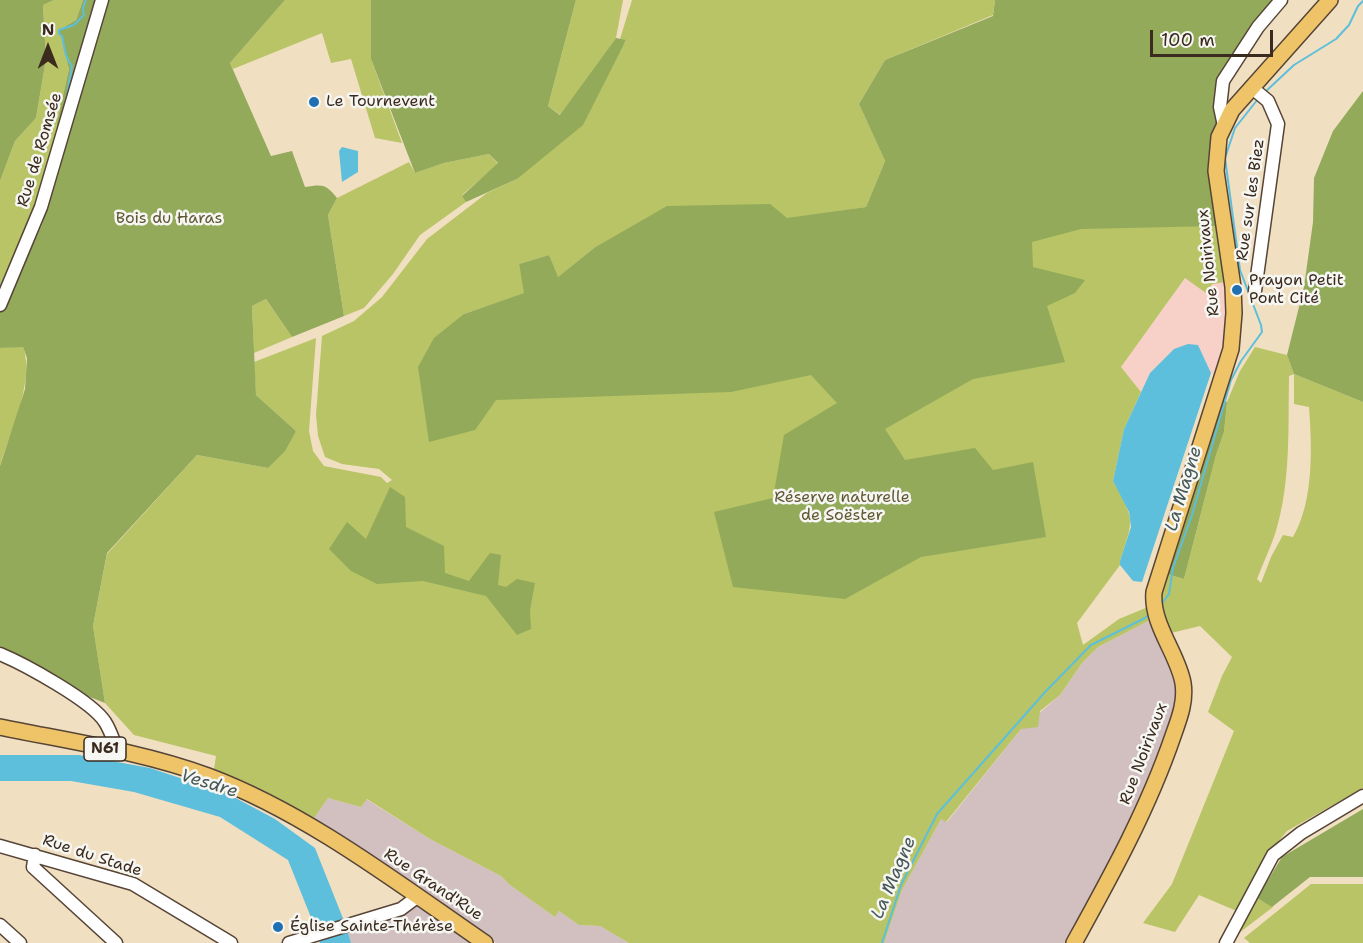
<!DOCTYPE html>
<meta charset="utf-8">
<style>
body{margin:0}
#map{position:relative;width:1363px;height:943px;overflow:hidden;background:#f1dfc2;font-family:"Shantell Sans",sans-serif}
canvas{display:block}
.north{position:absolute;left:18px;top:18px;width:60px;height:60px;-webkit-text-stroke:4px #f6f6f2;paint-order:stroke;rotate:0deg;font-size:16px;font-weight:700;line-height:24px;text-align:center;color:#3b2a1e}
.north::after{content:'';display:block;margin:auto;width:21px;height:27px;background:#3b2a1e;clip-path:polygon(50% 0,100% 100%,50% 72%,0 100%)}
.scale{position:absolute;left:1150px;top:30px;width:123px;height:27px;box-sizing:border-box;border:3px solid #3b2a1e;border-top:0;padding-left:8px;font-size:18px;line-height:21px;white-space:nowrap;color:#3b2a1e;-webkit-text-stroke:4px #f6f6f2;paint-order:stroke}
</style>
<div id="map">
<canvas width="1363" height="943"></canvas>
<div class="north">N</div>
<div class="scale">100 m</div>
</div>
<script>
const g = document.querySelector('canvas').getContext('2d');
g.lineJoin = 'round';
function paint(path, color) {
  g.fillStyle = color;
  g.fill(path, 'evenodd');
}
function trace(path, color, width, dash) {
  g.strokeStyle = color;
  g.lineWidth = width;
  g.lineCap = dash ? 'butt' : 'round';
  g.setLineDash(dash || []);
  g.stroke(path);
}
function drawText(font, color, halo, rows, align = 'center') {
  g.font = font + ' "Shantell Sans",sans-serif';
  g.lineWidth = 5;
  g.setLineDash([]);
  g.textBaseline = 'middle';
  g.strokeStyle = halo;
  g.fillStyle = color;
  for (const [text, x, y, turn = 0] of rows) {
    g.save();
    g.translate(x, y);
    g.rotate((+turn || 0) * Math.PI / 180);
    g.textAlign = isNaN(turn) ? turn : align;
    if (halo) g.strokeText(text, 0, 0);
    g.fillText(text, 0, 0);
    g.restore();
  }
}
paint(new Path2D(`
 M1185 278 1212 284 1226 282 1230 339 1217 377 1211 373 1198 345 1174 349 1150 373 1141 392 1121 367Z`), '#f7d1c7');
paint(new Path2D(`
 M1152 619 1180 685 1179 710 1142 805 1071 943H884L902 890 941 819 947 822 1021 729 1060 695 1082 663 1098 647Z
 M328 798 361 807 366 799 430 839 501 876 510 885 555 917 559 911 579 925 600 926 629 943H496L314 818Z
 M421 905 476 943H351L346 926Z`), '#d2bfc0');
paint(new Path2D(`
 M54 0H83L76 20 59 30 69 69 57 122 56 176 42 225 16 278 5 311 0 307V181L15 141 36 118 46 59 43 5Z
 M285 0H371V59L402 143 375 138 351 59 331 63 322 33 233 69 230 63Z
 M576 0H623L616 38 561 115 548 106Z
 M632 0H995L993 15 885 60 859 104 885 161 866 207 594 248 557 278 549 255 519 264 525 293 464 314 585 312 1220 80 1207 162 1226 282 1212 284 1206 293 1185 278 1121 367 1141 392 1124 429 1113 481C1135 521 1134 518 1120 561V565L1077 623 1083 645 1119 619 1148 607 1152 619 1098 647 1082 663 1060 695 1040 711 1038 727 1021 729 946 822 941 819 902 890 884 943H629L600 926 579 925 559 911 555 917 510 885 501 876 430 839 367 799 361 807 328 798 314 818 279 799 214 769 216 756 134 735 105 703 93 626 107 554 197 455 268 468 296 431 256 395 254 362 316 338 309 431 313 451 324 466 381 477 387 483 392 480 379 469 342 464 325 457 318 436 316 415 322 336 354 321 382 297 427 239 487 193 517 179 626 41 620 39Z
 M489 154 498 164 462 195 466 202 420 235 393 274 364 308 344 316 328 215 337 198 409 162 415 173 444 163Z
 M266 299 292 337 254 353 252 306Z
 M23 346C35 383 10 430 0 466V348Z
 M1255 347 1287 355 1294 374 1363 402V788L1287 831 1264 859 1239 912 1199 895 1175 932 1143 923 1172 884 1234 731 1208 712 1222 676 1232 657 1200 626 1171 633 1159 598 1167 574 1184 579 1216 455 1224 432 1227 402 1240 371ZM1294 374V404L1309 407C1312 447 1314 501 1293 537L1283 535 1271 557 1261 583 1257 579C1263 563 1271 547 1276 531 1291 481 1288 427 1289 376Z
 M1311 884H1363V943H1250L1244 938Z
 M1257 898 1273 907 1239 933Z`), '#b8c465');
paint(new Path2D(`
 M0 0H54L43 5 46 59 36 118 15 141 0 181Z
 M83 0H285L230 63 271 156 292 151 305 187C323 184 326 184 337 198L328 215 344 316 292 337 266 299 252 306 256 395 296 431 285 451 268 468 197 455 107 553 93 626 105 703 67 688 0 654V466L25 389 27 358 23 347 0 348V307L5 310 16 278 42 225 56 176 57 122 69 69 59 30 76 20Z
 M371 0H576L548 106 560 115 616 38 626 40 583 125 517 179 466 202 462 196 498 163 489 154 444 163 415 173 371 59Z
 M995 0H1272L1275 3 1220 80 1218 118 1208 162 1217 226 1081 229 1032 242 1033 267 1085 280 1075 293 1047 306 1065 362 973 379 885 429 905 460 975 448 993 470 1033 462 1046 537 921 557 845 599 733 587 714 512 773 498 784 435 837 403 811 375 731 392 496 400 475 430 429 442 418 367 434 338 464 314 524 293 519 264 549 255 558 277 594 248 667 206 770 204 787 218 866 207 885 161 859 104 885 60 993 16Z
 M1363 91V402L1294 374 1287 355 1304 287 1313 222 1314 178 1333 131Z
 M1220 399 1227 402 1224 432 1216 455 1184 579 1167 574Z
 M390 487 405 497 406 527 444 546 445 573 469 581 490 553 501 555 498 585 506 587 517 579 535 583 530 610 531 629 517 635 486 596 423 581 377 584 351 571 329 549 347 522 366 539Z
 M1363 809V877H1310L1272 907 1257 898 1282 857Z`), '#92aa5a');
paint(new Path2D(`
 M342 147 358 151V172L342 182 339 151Z
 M1188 344 1198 345 1211 373 1142 582 1133 581 1120 565V561L1131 527 1129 512 1113 481 1124 429 1150 373 1174 349Z
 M0 755H79L150 768 228 794 275 819 315 848 346 926 351 943H320L316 930 288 860 220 817 134 792 71 781H0Z`), '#5dbfdb');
trace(new Path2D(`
 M1264 93 1294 65 1336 39 1349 25 1358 6 1363 1
 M66 102 72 66C64 56 65 48 62 36L59 34V30L74 25 84 15 83 8 86 0
 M0 287 8 271
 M1160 606 1169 594 1173 568 1192 515 1231 380 1241 361 1262 332 1261 325 1240 270 1225 158 1235 128 1258 99
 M882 943 901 885 937 814 1046 691 1091 645 1145 618 1151 613`), '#5dbfdb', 2);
const minor = new Path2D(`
 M1251 87 1268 101 1278 124 1255 291
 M1224 126 1220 107 1223 81 1258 27 1281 0
 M0 305 41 207 102 0
 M0 654C24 664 92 701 105 722 111 731 114 743 118 752
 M0 846 133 884 231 943
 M35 855 33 867 116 943
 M0 925 20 943
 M289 943 401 909 417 897
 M1226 943 1273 855 1301 833 1363 796`);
const major = new Path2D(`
 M0 727C68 741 143 752 208 776 307 813 399 884 485 943
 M1074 943C1111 876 1148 809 1173 736 1179 719 1186 702 1183 683 1178 654 1151 624 1154 592L1231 349 1234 313 1233 287 1216 171 1219 137 1232 110 1330 0`);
trace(minor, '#564537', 15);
trace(major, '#564537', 18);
trace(minor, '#fff', 12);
trace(major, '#efc469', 15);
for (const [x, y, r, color] of [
 [314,102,6,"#1f6fb2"],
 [1237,290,6,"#1f6fb2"],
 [278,927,6,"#1f6fb2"]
]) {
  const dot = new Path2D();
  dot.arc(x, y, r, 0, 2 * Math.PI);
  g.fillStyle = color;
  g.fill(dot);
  trace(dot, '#f6f6f2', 2);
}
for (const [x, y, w] of [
 [105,749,42]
]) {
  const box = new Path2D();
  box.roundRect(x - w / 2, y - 12, w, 24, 4.5);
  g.fillStyle = '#f6f6f2';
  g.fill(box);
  trace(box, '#3b2a1e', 1.5);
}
drawText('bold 15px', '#3b2a1e', null, [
 ["N61",105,749]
]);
drawText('16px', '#3b2a1e', '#f6f6f2', [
 ["Le Tournevent",326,102],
 ["Prayon Petit",1249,281],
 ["Pont Cité",1249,299],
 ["Église Sainte-Thérèse",290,927]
], 'left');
drawText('16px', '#3b2a1e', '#f6f6f2', [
 ["Rue de Romsée",40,150,-73],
 ["Rue sur les Biez",1251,200,-82],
 ["Rue Noirivaux",1209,263,-96],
 ["Rue Noirivaux",1144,754,-69],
 ["Rue du Stade",92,856,18],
 ["Rue Grand'Rue",433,885,34]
]);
drawText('16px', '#605833', '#f6f6f2', [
 ["Bois du Haras",169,219],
 ["Réserve naturelle",842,498],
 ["de Soëster",842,516]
]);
drawText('italic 18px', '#455757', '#f6f6f2', [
 ["La Magne",1184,489,-73],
 ["Vesdre",209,784,17],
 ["La Magne",894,878,-67]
]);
</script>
